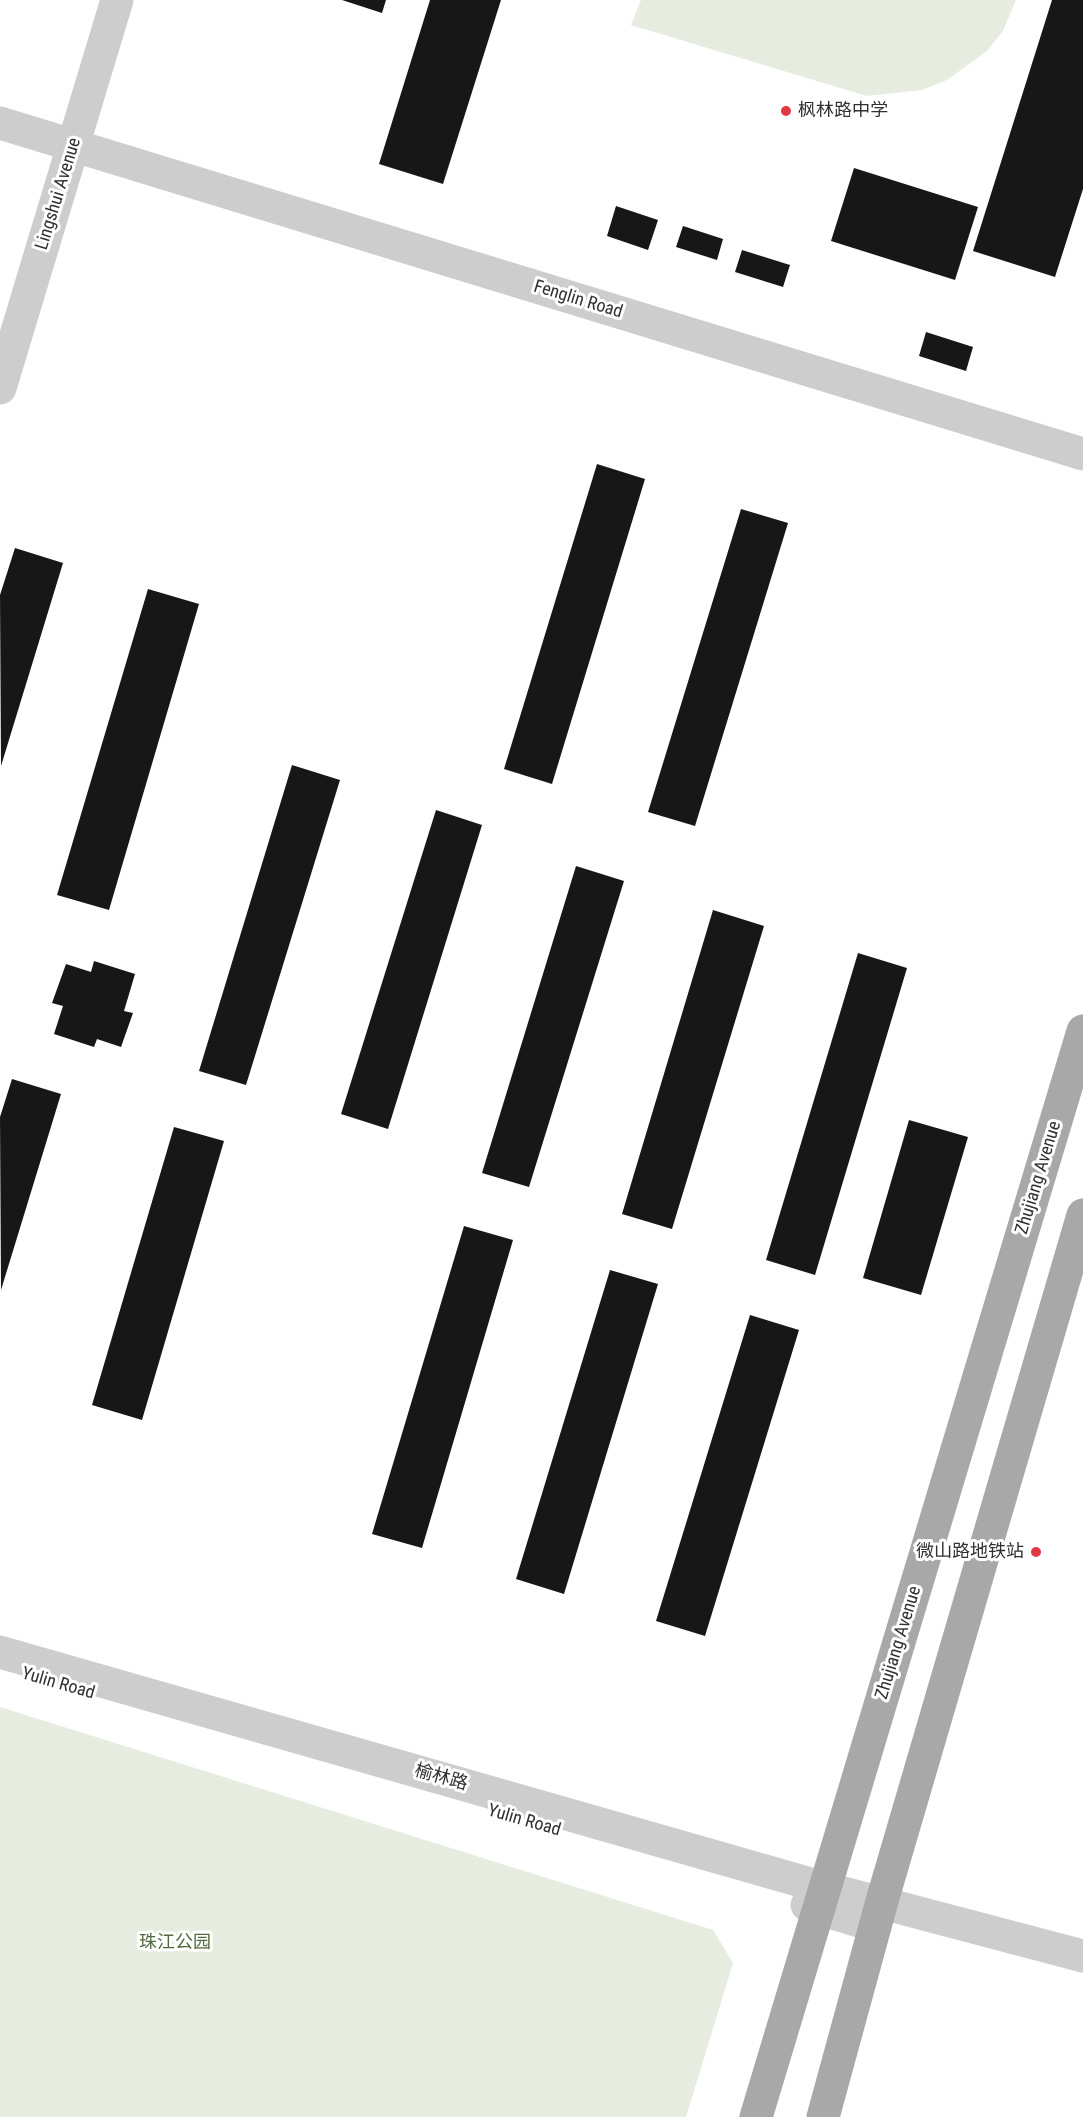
<!DOCTYPE html>
<meta charset="utf-8">
<style>
body{margin:0}
canvas{display:block;background:#fff}
</style>
<canvas width="1083" height="2117"></canvas>
<script>
const g = document.querySelector('canvas').getContext('2d');
g.lineJoin = 'round';
function paint(path, color) {
  g.fillStyle = color;
  g.fill(path, 'evenodd');
}
function trace(path, color, width, dash) {
  g.strokeStyle = color;
  g.lineWidth = width;
  g.lineCap = dash ? 'butt' : 'round';
  g.setLineDash(dash || []);
  g.stroke(path);
}
function drawText(font, color, halo, rows, align = 'center') {
  g.font = font + ' "Roboto Condensed","Noto Sans SC",sans-serif';
  g.lineWidth = 6;
  g.setLineDash([]);
  g.textBaseline = 'middle';
  g.strokeStyle = halo;
  g.fillStyle = color;
  for (const [text, x, y, turn = 0] of rows) {
    g.save();
    g.translate(x, y);
    g.rotate((+turn || 0) * Math.PI / 180);
    g.textAlign = isNaN(turn) ? turn : align;
    if (halo) g.strokeText(text, 0, 0);
    g.fillText(text, 0, 0);
    g.restore();
  }
}
paint(new Path2D(`
 M641 0H1016L1003 31 987 51 947 80 922 90 867 96 631 25Z
 M0 1707 713 1930 733 1963 686 2117H0Z`), '#e6ecdf');
paint(new Path2D(`
 M342 0H386L382 13Z
 M430 0H501L443 184 379 164Z
 M1052 0H1083V189L1055 277 973 251Z
 M854 168 978 207 955 280 831 241Z
 M616 206 658 220 648 250 607 236Z
 M683 226 723 239 717 260 676 247Z
 M742 250 790 265 783 287 735 272Z
 M926 332 973 347 966 371 919 356Z
 M597 464 645 479 552 784 504 769Z
 M741 509 788 523 695 826 648 812Z
 M15 548 63 563 1 766 0 595Z
 M148 589 199 604 109 910 57 895Z
 M292 765 340 780 246 1085 199 1071Z
 M436 810 482 825 388 1129 341 1114Z
 M576 866 624 881 529 1187 482 1173Z
 M713 910 764 926 672 1229 622 1214Z
 M858 953 907 968 815 1275 766 1260Z
 M94 961 135 974 124 1011 133 1013 121 1047 97 1039 94 1047 54 1034 63 1006 52 1003 66 964 91 972Z
 M12 1079 61 1094 1 1290 0 1117Z
 M909 1120 968 1137 921 1295 863 1278Z
 M174 1127 224 1141 142 1420 92 1405Z
 M464 1226 513 1240 422 1548 372 1534Z
 M610 1270 658 1284 564 1594 516 1579Z
 M750 1315 799 1330 705 1636 656 1621Z`), '#171717');
trace(new Path2D(`
 M0 123 1083 454
 M0 388 117 0
 M0 1652 825 1888 1083 1956
 M807 1905 875 1926`), '#cdcdcd', 33);
trace(new Path2D(`
 M756 2117 1083 1031
 M823 2117 882 1901 1083 1215`), '#a8a8a8', 33);
for (const [x, y, r, color] of [
 [786,111,6,"#e03943"],
 [1036,1552,6,"#e03943"]
]) {
  const dot = new Path2D();
  dot.arc(x, y, r, 0, 2 * Math.PI);
  g.fillStyle = color;
  g.fill(dot);
  trace(dot, '#fff', 2);
}
drawText('18px', '#303030', '#fff', [
 ["枫林路中学",798,111],
 ["微山路地铁站",1024,1552,"right"]
], 'left');
drawText('18px', '#303030', '#fff', [
 ["Lingshui Avenue",59,194,-73],
 ["Fenglin Road",578,300,17],
 ["Zhujiang Avenue",1039,1178,-73],
 ["Zhujiang Avenue",899,1643,-73],
 ["Yulin Road",58,1684,16],
 ["榆林路",441,1778,16],
 ["Yulin Road",524,1821,16]
]);
drawText('18px', '#526b3e', '#fff', [
 ["珠江公园",175,1943]
]);
</script>
